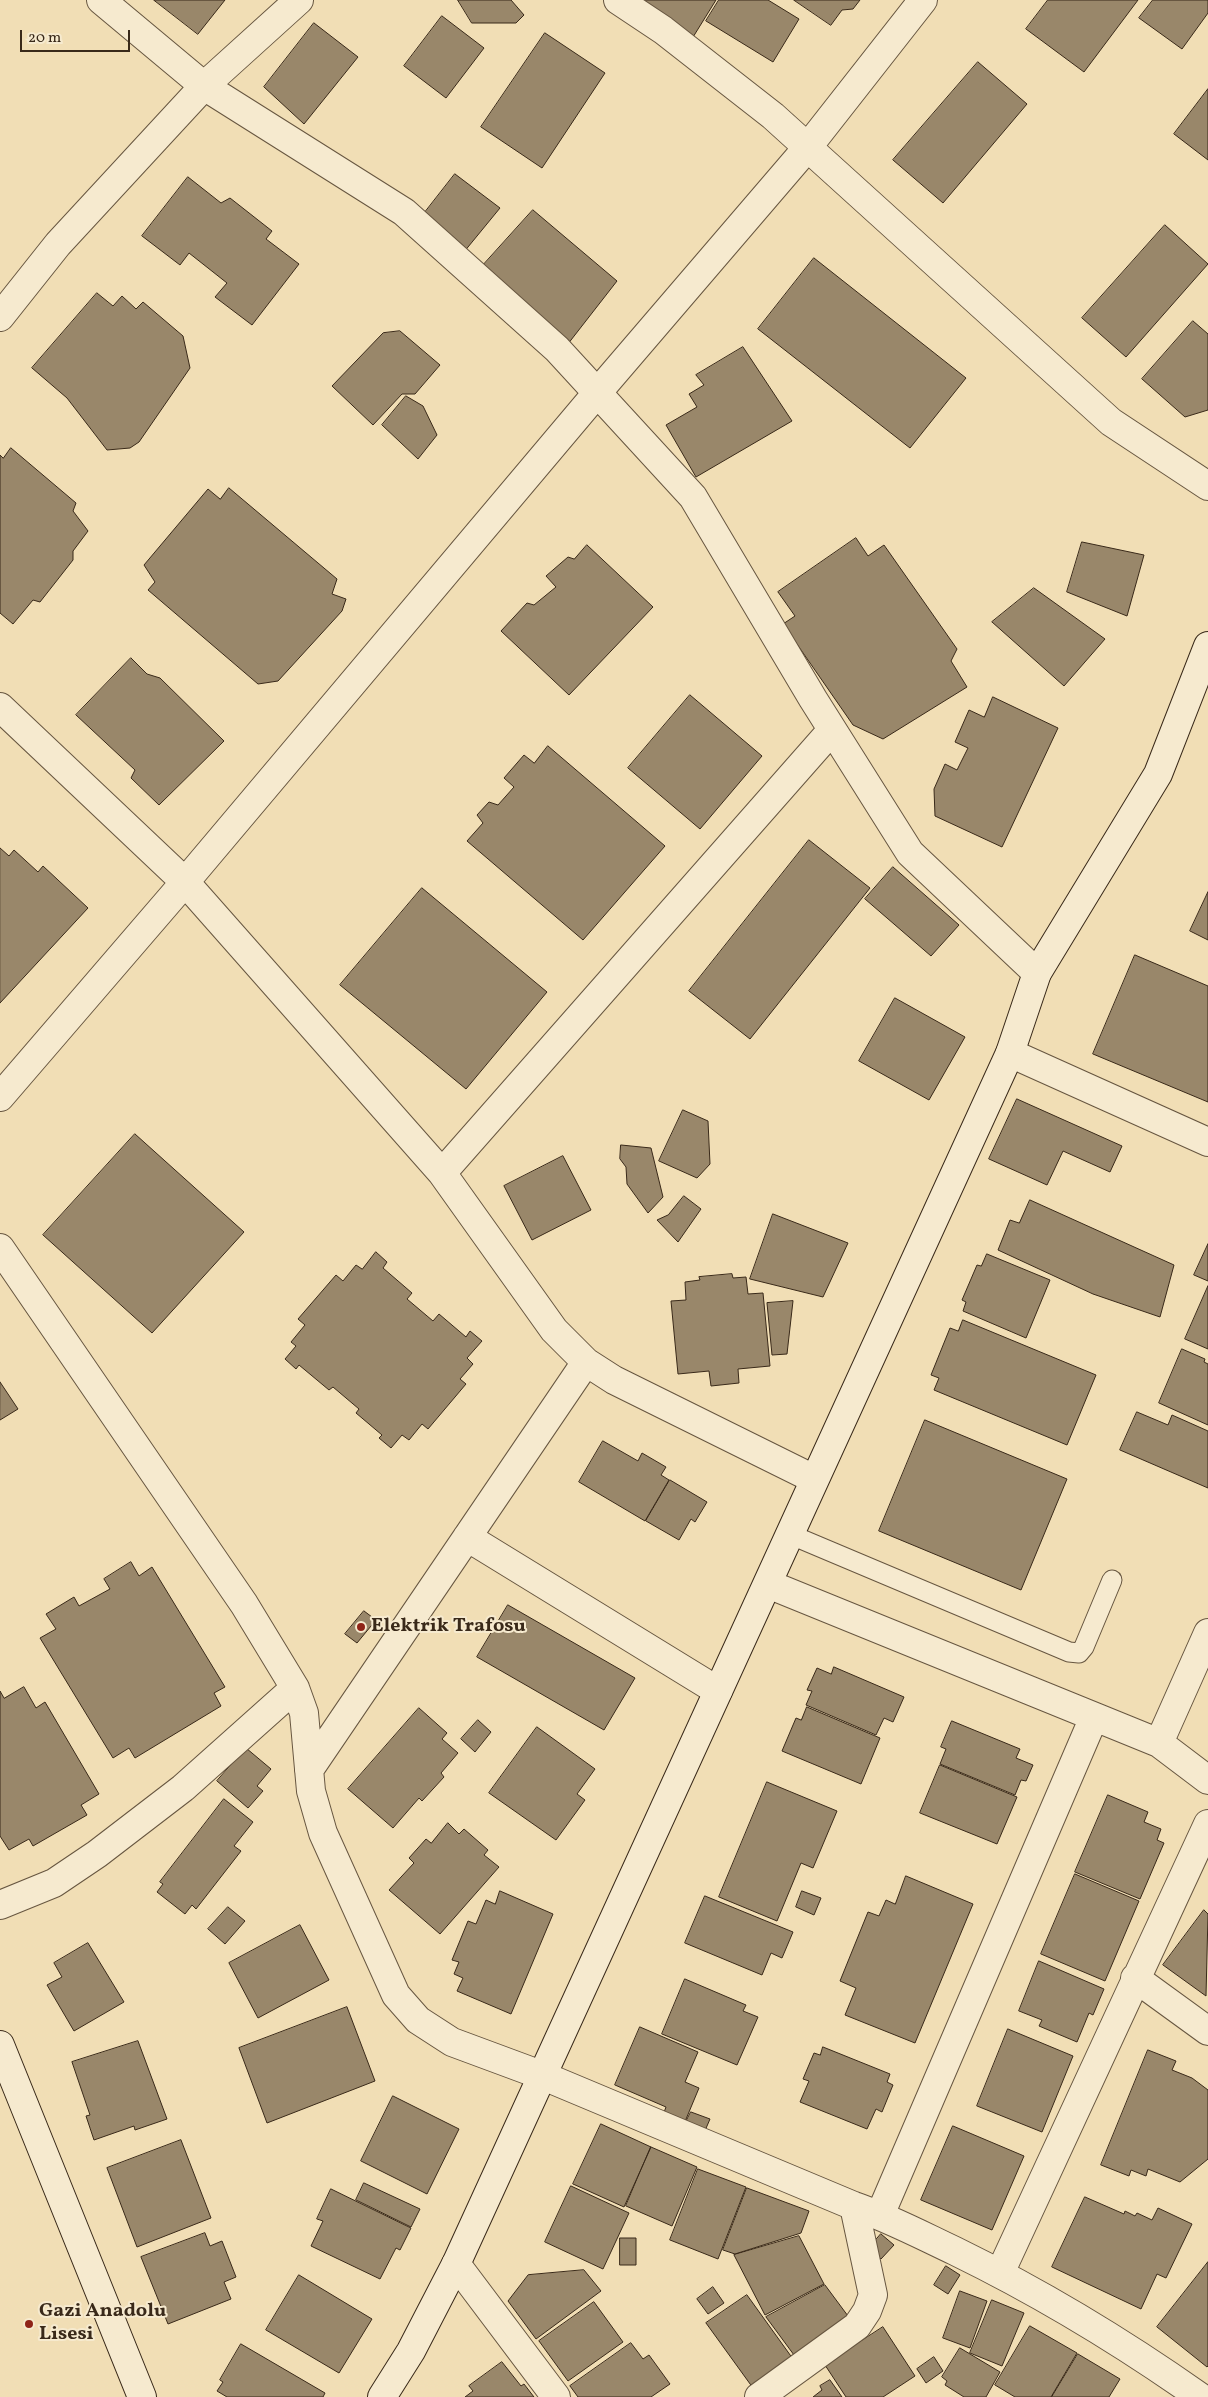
<!DOCTYPE html>
<style>
body{margin:0}
#map{position:relative;width:1208px;height:2397px;overflow:hidden;background:#f1deb5;font-family:Vollkorn,serif}
canvas{display:block}
.scale{position:absolute;left:20px;top:30px;width:110px;height:22px;box-sizing:border-box;border:2px solid #392919;border-top:0;padding-left:6px;font-size:15px;line-height:18px;white-space:nowrap;color:#392919;-webkit-text-stroke:4px #f6eacf;paint-order:stroke}
</style>
<div id="map">
<canvas width="1208" height="2397"></canvas>
<div class="scale">20 m</div>
</div>
<script>
const g = document.querySelector('canvas').getContext('2d');
g.lineJoin = 'round';
function paint(path, color) {
  g.fillStyle = color;
  g.fill(path, 'evenodd');
}
function trace(path, color, width, dash) {
  g.strokeStyle = color;
  g.lineWidth = width;
  g.lineCap = dash ? 'butt' : 'round';
  g.setLineDash(dash || []);
  g.stroke(path);
}
function drawText(font, color, halo, rows, align = 'center') {
  g.font = font + ' Vollkorn,serif';
  g.lineWidth = 4;
  g.setLineDash([]);
  g.textBaseline = 'middle';
  g.strokeStyle = halo;
  g.fillStyle = color;
  for (const [text, x, y, turn = 0] of rows) {
    g.save();
    g.translate(x, y);
    g.rotate((+turn || 0) * Math.PI / 180);
    g.textAlign = isNaN(turn) ? turn : align;
    if (halo) g.strokeText(text, 0, 0);
    g.fillText(text, 0, 0);
    g.restore();
  }
}
const building = new Path2D(`
 M154 0H225L198 34Z
 M458 0H511L524 15 516 23H472Z
 M622 0H716L690 42Z
 M719 0H768L799 19 773 62 706 21Z
 M794 0H860L853 9 842 10 831 25Z
 M1048 0H1138L1084 72 1026 29Z
 M1153 0H1208V13L1182 49 1139 18Z
 M442 16 484 48 446 98 404 66Z
 M314 23 358 57 304 124 264 87Z
 M545 33 605 73 542 168 481 127Z
 M978 62 1027 104 943 203 893 160Z
 M1208 89V160L1174 134Z
 M455 174 500 208 459 258 419 220Z
 M188 177 221 203 230 198 272 231 266 239 299 264 252 325 215 297 227 283 189 253 180 265 142 236Z
 M533 210 617 281 564 349 477 272Z
 M1165 225 1208 264 1126 357 1082 318Z
 M814 258 966 378 910 448 758 329Z
 M97 293 113 306 122 296 136 309 143 302 183 336 190 368 139 442 130 448 107 450 67 398 32 368Z
 M1193 321 1208 334V410L1185 417 1142 379Z
 M400 331 440 365 415 394H402L373 425 332 386 383 333Z
 M743 347 792 421 696 477 666 425 697 407 689 394 704 385 696 375Z
 M406 396 423 406 437 435 418 459 382 425Z
 M11 448 76 503 73 511 88 531 73 551V560L40 602 33 600 13 624 0 613V455L3 458Z
 M229 488 337 579 332 594 346 599 342 611 278 681 258 684 148 590 155 582 144 565 208 489 220 499Z
 M856 538 868 556 884 545 957 649 951 661 967 687 883 739 853 725 783 624 795 616 778 592Z
 M1082 542 1144 555 1127 616 1067 592Z
 M587 545 653 607 569 695 501 631 527 603 534 605 556 587 546 576 568 557 574 559Z
 M1034 588 1105 639 1064 686 992 622Z
 M131 658 147 674 160 678 224 741 159 805 131 778 135 770 76 715Z
 M690 695 762 756 700 829 628 768Z
 M993 697 1058 728 1002 847 935 816 934 789 945 764 957 770 968 748 955 742 969 710 984 717Z
 M548 746 665 846 583 940 467 841 483 823 477 815 489 802 498 805 514 787 504 778 524 755 534 763Z
 M809 840 870 888 750 1039 689 991Z
 M0 848 9 856 14 850 38 872 43 866 88 908 0 1003Z
 M893 867 959 925 931 956 865 899Z
 M422 888 547 992 466 1089 340 985Z
 M1208 892V940L1190 931Z
 M1135 955 1208 986V1102L1093 1054Z
 M895 998 965 1037 929 1100 859 1061Z
 M1017 1099 1122 1146 1110 1172 1063 1151 1047 1185 989 1159Z
 M683 1110 708 1121 710 1164 697 1178 659 1161Z
 M135 1134 244 1232 152 1333 43 1235Z
 M621 1145 651 1148 663 1197 648 1213 627 1184 626 1167 620 1159Z
 M563 1156 591 1210 532 1240 504 1186Z
 M684 1196 701 1209 678 1242 657 1220 668 1215Z
 M1030 1200 1174 1265 1160 1317 1093 1294 998 1250 1010 1220 1019 1223Z
 M773 1214 848 1243 823 1297 750 1279Z
 M1208 1244V1281L1194 1275Z
 M376 1252 387 1262 383 1268 412 1293 407 1299 433 1321 439 1314 466 1337 470 1331 482 1341 467 1358 473 1364 460 1379 466 1384 428 1429 422 1424 409 1440 402 1435 391 1448 379 1438 382 1435 356 1413 359 1409 333 1387 329 1390 299 1365 296 1369 285 1359 296 1346 291 1342 305 1325 298 1319 336 1275 343 1281 356 1265 362 1269Z
 M987 1254 1050 1280 1026 1338 963 1311 966 1302 962 1300 977 1265 981 1266Z
 M732 1274 733 1278 746 1277 748 1294 763 1293 770 1366 738 1369 739 1383 711 1386 709 1371 678 1374 671 1301 686 1300 685 1282 700 1280 699 1277Z
 M1208 1286V1349L1185 1339Z
 M793 1301 787 1354 772 1355 767 1303Z
 M963 1320 1096 1375 1067 1445 934 1390 939 1378 931 1375 950 1328 958 1331Z
 M1182 1349 1205 1359 1204 1362 1208 1364V1425L1159 1403Z
 M0 1382 18 1409 0 1420Z
 M1137 1412 1168 1425 1172 1415 1208 1431V1488L1120 1450Z
 M925 1420 1067 1479 1021 1590 879 1531Z
 M603 1441 638 1461 642 1453 666 1467 661 1475 669 1480 645 1521 579 1482Z
 M670 1480 707 1502 695 1522 691 1519 679 1540 646 1521Z
 M131 1562 139 1576 152 1567 225 1687 214 1693 221 1706 135 1758 129 1748 113 1758 40 1638 56 1629 46 1614 74 1597 79 1606 110 1589 104 1579Z
 M508 1605 635 1678 604 1730 477 1657Z
 M364 1611 376 1620 357 1643 345 1634Z
 M834 1667 904 1697 893 1722 884 1718 876 1735 806 1705 812 1691 807 1690 817 1668 831 1674Z
 M24 1687 36 1708 45 1702 99 1794 81 1805 87 1815 33 1846 29 1839 9 1850 0 1836V1691L4 1698Z
 M807 1707 880 1738 861 1784 782 1751 796 1718 801 1720Z
 M419 1708 447 1733 442 1739 458 1753 441 1773 444 1777 422 1801 419 1798 393 1828 348 1789Z
 M478 1720 491 1732 475 1752 461 1739Z
 M952 1721 1020 1749 1016 1758 1033 1765 1026 1781 1021 1780 1015 1795 940 1764 946 1749 941 1747Z
 M537 1727 595 1769 577 1794 585 1800 556 1840 489 1793Z
 M246 1748 271 1769 257 1786 263 1791 248 1808 217 1781Z
 M940 1765 1017 1797 997 1844 920 1813Z
 M767 1782 837 1811 813 1868 801 1863 777 1921 719 1897Z
 M1108 1795 1148 1812 1144 1822 1161 1829 1157 1840 1164 1843 1140 1899 1075 1872Z
 M224 1799 253 1822 234 1846 241 1851 196 1909 192 1905 185 1914 157 1892 163 1884 160 1882Z
 M448 1823 459 1834 464 1829 488 1850 484 1855 499 1867 440 1934 389 1890 414 1863 409 1858 426 1839 431 1843Z
 M1075 1874 1139 1901 1105 1981 1041 1954Z
 M906 1876 973 1904 915 2043 845 2015 856 1988 840 1981 868 1912 879 1916 886 1900 895 1904Z
 M500 1891 553 1914 511 2014 457 1991 463 1978 454 1974 459 1962 452 1960 468 1921 476 1924 486 1900 495 1904Z
 M802 1891 821 1898 814 1915 796 1907Z
 M705 1896 793 1932 782 1958 771 1953 762 1975 685 1943Z
 M228 1907 245 1921 225 1944 208 1929Z
 M1204 1910 1208 1914 1206 1996 1163 1965Z
 M300 1925 329 1980 258 2018 229 1963Z
 M88 1943 124 2002 74 2031 47 1985 62 1977 54 1963Z
 M1039 1961 1104 1989 1093 2015 1089 2013 1077 2042 1039 2026 1042 2020 1019 2011Z
 M685 1979 746 2005 743 2011 758 2017 737 2065 662 2034Z
 M347 2007 375 2081 267 2123 239 2048Z
 M640 2027 698 2052 685 2082 699 2088 684 2124 663 2115 666 2107 615 2085Z
 M1008 2029 1073 2056 1042 2132 977 2106Z
 M138 2041 167 2119 135 2130 134 2126 94 2140 86 2116 90 2115 72 2062Z
 M823 2047 890 2074 887 2082 893 2085 882 2112 876 2109 867 2129 800 2102 809 2081 803 2079 814 2053 820 2055Z
 M1148 2050 1176 2061 1172 2070 1192 2078 1208 2090V2159L1180 2182 1148 2169 1146 2176 1131 2170 1129 2176 1101 2165Z
 M393 2096 459 2129 427 2194 361 2161Z
 M691 2112 710 2119 704 2133 685 2124Z
 M601 2124 651 2147 624 2207 573 2184Z
 M953 2126 1024 2156 992 2230 921 2200Z
 M181 2140 211 2218 137 2247 107 2168Z
 M651 2147 697 2167 672 2226 626 2206Z
 M698 2169 746 2187 718 2259 670 2240Z
 M364 2183 420 2209 411 2227 356 2200Z
 M571 2186 629 2213 603 2269 545 2242Z
 M747 2188 809 2211 801 2233 735 2254 723 2250Z
 M331 2189 411 2228 400 2250 396 2248 380 2279 311 2246 323 2221 317 2219Z
 M1085 2197 1124 2214 1125 2211 1135 2216 1137 2213 1152 2220 1158 2208 1192 2224 1166 2278 1157 2274 1141 2309 1052 2267Z
 M205 2233 210 2246 222 2241 236 2277 224 2282 231 2299 168 2324 141 2257Z
 M881 2234 894 2245 881 2259 869 2248Z
 M799 2236 824 2284 765 2315 734 2255Z
 M620 2238H636V2265H620Z
 M1208 2262V2366L1207 2367 1157 2327Z
 M946 2266 960 2275 948 2294 934 2285Z
 M584 2270 601 2291 536 2339 508 2301 528 2275Z
 M299 2275 372 2319 339 2373 266 2330Z
 M825 2285 848 2316 794 2355 766 2317Z
 M713 2287 724 2303 708 2314 697 2299Z
 M960 2291 987 2301 970 2348 943 2338Z
 M747 2295 793 2359 753 2388 706 2323Z
 M992 2300 1024 2313 1002 2366 970 2353Z
 M594 2302 623 2342 568 2381 539 2341Z
 M1030 2326 1077 2353 1051 2397H1015L995 2385Z
 M883 2327 915 2376 883 2397H846L825 2365Z
 M631 2343 643 2359 649 2355 670 2384 651 2397H578L570 2386Z
 M241 2344 325 2393 323 2397H227L217 2391 223 2382 220 2380Z
 M960 2348 1000 2372 986 2397H964L945 2385 947 2381 942 2377Z
 M1078 2354 1120 2379 1109 2397H1052Z
 M934 2357 943 2371 926 2383 917 2369Z
 M502 2362 521 2386 524 2384 534 2397H465L473 2391 469 2386Z
 M830 2380 842 2397H813L822 2390 820 2386Z`);
paint(building, '#99876a');
trace(building, '#392919', 1);
const lane = new Path2D(`
 M789 1534 1069 1652 1079 1653 1084 1647 1112 1580`);
const street = new Path2D(`
 M101 0 204 86 404 212 557 349 693 497 813 699 910 853 1037 973
 M618 0 663 30 773 116 1111 422 1208 486
 M0 317 58 244 204 86 299 0
 M0 707 185 882 442 1173 554 1330 586 1362 614 1380 814 1479
 M1010 1053 1208 1142
 M0 1097 185 882 597 393 807 148 923 0
 M442 1173 832 730
 M0 1248 244 1604 295 1688 304 1713 311 1791 323 1833 396 1995 418 2020 452 2042 541 2075 854 2206C889 2218 921 2235 955 2251 1041 2293 1122 2342 1200 2397
 M467 1537 718 1691
 M768 1584 1159 1743 1208 1780
 M1159 1743 1208 1633
 M309 1770 586 1362
 M0 1905 54 1883 97 1854 183 1788 295 1688
 M1135 1978 1208 2031
 M880 2215 1094 1717
 M456 2264 556 2397
 M1000 2273 1208 1824
 M759 2397 857 2326 867 2311 873 2295 854 2206`);
const secondary = new Path2D(`
 M0 2045 142 2397
 M382 2397 411 2351 456 2264 1010 1053 1037 973 1158 774 1208 646`);
trace(lane, '#675640', 21);
trace(street, '#675640', 30);
trace(secondary, '#392919', 30);
trace(lane, '#f6eacf', 19);
trace(street, '#f6eacf', 28);
trace(secondary, '#f6eacf', 28);
for (const [x, y, r, color] of [
 [361,1627,5,"#8f2418"],
 [29,2324,5,"#8f2418"]
]) {
  const dot = new Path2D();
  dot.arc(x, y, r, 0, 2 * Math.PI);
  g.fillStyle = color;
  g.fill(dot);
  trace(dot, '#f6eacf', 2);
}
drawText('bold 20px', '#392919', '#f6eacf', [
 ["Elektrik Trafosu",371,1627],
 ["Gazi Anadolu",39,2312],
 ["Lisesi",39,2335]
], 'left');
</script>
